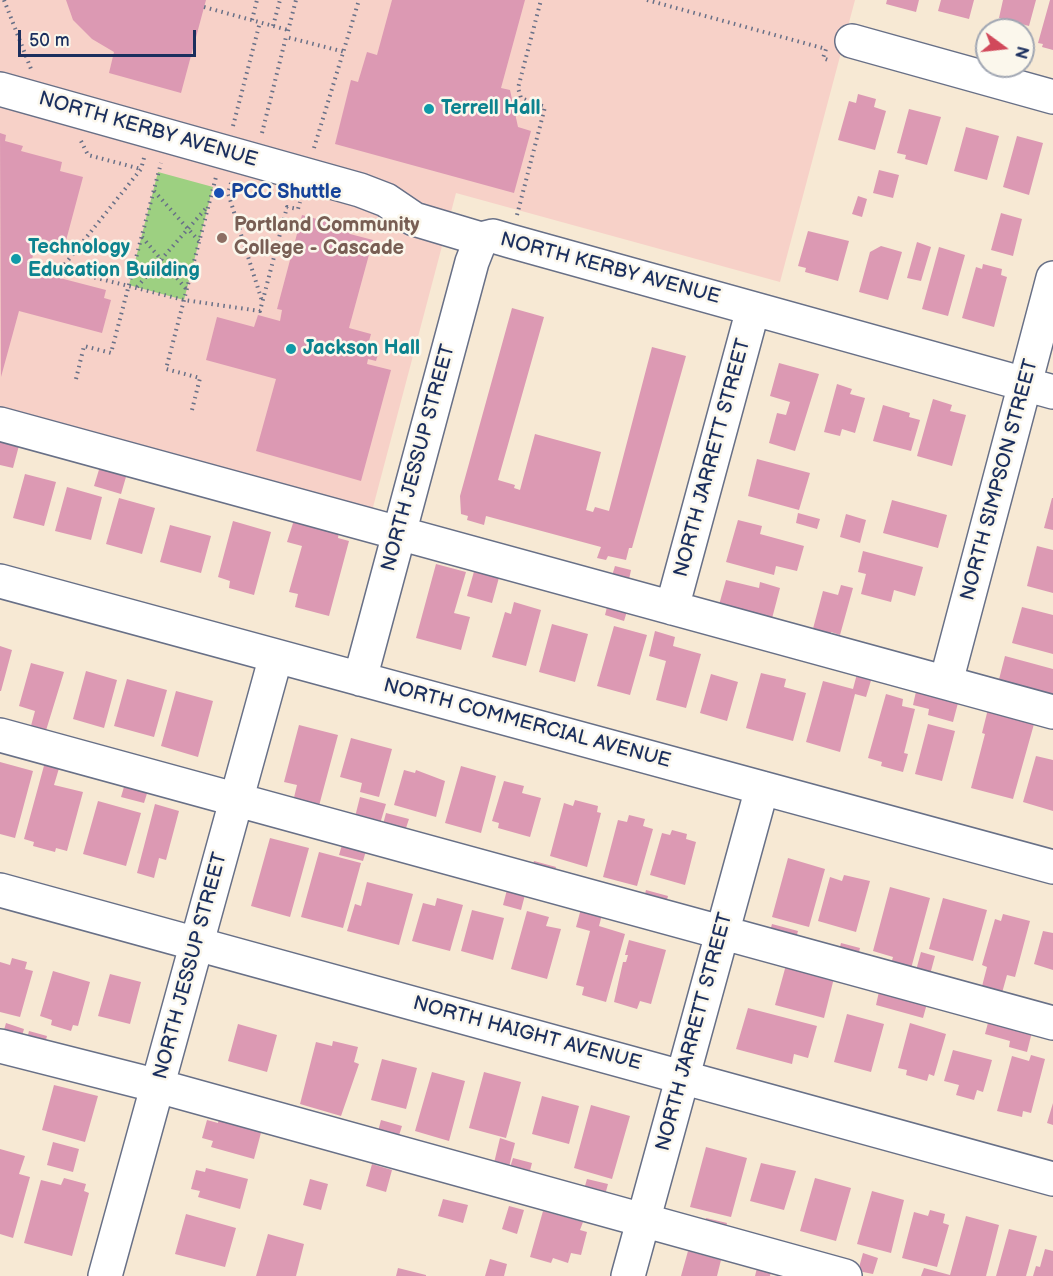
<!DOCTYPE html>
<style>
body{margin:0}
#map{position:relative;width:1053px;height:1276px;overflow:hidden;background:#f7e9d4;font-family:"Balsamiq Sans",sans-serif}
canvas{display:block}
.north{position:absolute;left:975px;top:18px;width:60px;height:60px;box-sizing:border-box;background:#fbf7ec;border:2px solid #a1a7b3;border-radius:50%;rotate:105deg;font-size:16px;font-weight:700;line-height:24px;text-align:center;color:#1b2f5e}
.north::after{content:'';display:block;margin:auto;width:21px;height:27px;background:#d1495b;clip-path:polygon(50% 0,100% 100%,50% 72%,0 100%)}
.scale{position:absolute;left:18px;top:30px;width:178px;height:27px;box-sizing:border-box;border:3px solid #1b2f5e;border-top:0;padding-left:8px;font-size:18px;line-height:21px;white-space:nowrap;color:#1b2f5e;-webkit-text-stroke:4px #fbf7ec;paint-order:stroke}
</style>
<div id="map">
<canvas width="1053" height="1276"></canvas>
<div class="north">N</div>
<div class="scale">50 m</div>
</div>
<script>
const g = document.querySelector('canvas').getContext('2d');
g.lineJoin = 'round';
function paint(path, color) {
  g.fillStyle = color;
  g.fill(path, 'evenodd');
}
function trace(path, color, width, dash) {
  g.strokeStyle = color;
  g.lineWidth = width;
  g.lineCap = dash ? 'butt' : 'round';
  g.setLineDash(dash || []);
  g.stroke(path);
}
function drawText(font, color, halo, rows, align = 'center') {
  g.font = font + ' "Balsamiq Sans",sans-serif';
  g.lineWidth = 5;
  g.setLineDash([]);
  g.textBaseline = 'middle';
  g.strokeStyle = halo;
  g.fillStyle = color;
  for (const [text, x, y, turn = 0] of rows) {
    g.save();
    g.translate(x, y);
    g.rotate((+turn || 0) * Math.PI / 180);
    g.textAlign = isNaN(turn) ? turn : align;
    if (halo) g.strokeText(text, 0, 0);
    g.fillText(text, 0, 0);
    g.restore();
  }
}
paint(new Path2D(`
 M0 0H855L780 282 456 193 372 511 8 414 0 443Z`), '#f7d1c8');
paint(new Path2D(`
 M158 172 213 187 184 300 129 285Z`), '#9dd081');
paint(new Path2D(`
 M66 0H206L181 93 109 73 114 52 92 39 73 20Z
 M392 0H525L501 88 510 90 518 127 531 131 514 193 335 144 351 80 358 82 367 52 377 55Z
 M887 0H919L916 12 886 4Z
 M941 0H974L969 19 938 11Z
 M1003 0H1036L1029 26 999 18Z
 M1050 0H1053V50L1042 47 1043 44 1038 43Z
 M858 94 876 99 874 107 886 111 875 150 838 140 849 101 856 103Z
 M909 109 941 117 927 165 905 159 906 155 897 153Z
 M966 127 999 136 987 180 954 171Z
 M0 133 6 135 5 141 23 146 21 151 62 162 60 171 83 177 64 248 37 241 29 270 106 290 104 298 111 300 102 333 19 311 1 377Z
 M1017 136 1043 143 1029 195 1003 187Z
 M879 170 899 175 893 198 873 193Z
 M858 196 867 199 862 217 852 214Z
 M1001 213 1022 219 1013 256 991 250Z
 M302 215 343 226 350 234 373 240 349 328 371 334 367 348 379 351 376 361 368 359 367 364 391 370 361 481 256 451 276 379 206 360 217 317 254 327 258 315 280 321 282 310 277 309Z
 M808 231 849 241 838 281 805 272 806 268 798 266Z
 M917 242 931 247 921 281 907 278Z
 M881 246 902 252 888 300 859 292 870 252Z
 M939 247 965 255 948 316 922 309Z
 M983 264 1002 269 1001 275 1007 277 994 327 962 318 976 267 982 269Z
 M512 308 544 317 498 480 515 485 514 488 520 490 535 434 601 452 586 510 593 512 595 507 609 511 652 347 686 356 632 548H629L626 560 608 556 606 560 597 558 601 547 486 516 484 525 467 520 468 516 461 514 460 496Z
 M779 363 819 374 795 451 769 443 777 413 786 415 790 402 770 396Z
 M837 384 852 389 850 394 865 398 855 433 842 429 840 436 824 432Z
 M933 399 952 405 950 411 966 415 952 466 917 456Z
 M883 405 910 413 909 417 920 420 911 451 873 441Z
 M0 435 21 438 13 468 0 465Z
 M757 459 810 473 799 510 748 496Z
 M101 463 128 470 121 494 94 486Z
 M25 474 56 482 44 526 13 518Z
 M67 487 102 497 91 540 55 531Z
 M119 498 155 508 142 554 106 544Z
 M1052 498H1053V530L1044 528Z
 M892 500 947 515 938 548 883 533Z
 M798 513 820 519 817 529 796 523Z
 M846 514 866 520 860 543 840 537Z
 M294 520 339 532 338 538 349 541 329 616 295 607 298 594 289 592 302 546 287 542Z
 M738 520 762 526 760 534 804 546 797 571 776 566 774 575 726 562Z
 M233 521 271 532 254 595 229 588 230 581 218 577Z
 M170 525 211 536 201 573 160 562Z
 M1037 546 1053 550V593L1027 586Z
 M863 551 923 567 915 596 894 590 891 602 861 594 866 574 858 572Z
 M436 564 466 572 454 613 470 617 461 650 416 638Z
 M615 566 631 570 628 584 611 579Z
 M475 568 500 574 492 603 467 596Z
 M726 580 759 588 760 582 780 588 770 626 717 612Z
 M841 585 853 588 840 635 831 632 827 644 810 640 823 591 838 595Z
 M514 602 541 610 526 666 492 657 505 612 511 614Z
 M608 603 628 608 624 621 605 615Z
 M1022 607 1053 615V654L1012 643Z
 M552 624 588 634 575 682 539 672Z
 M614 626 647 635 630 695 597 686Z
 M655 631 675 637 673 646 701 654 686 708 656 700 666 661 649 656Z
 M0 646 12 650 1 691H0Z
 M1005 656 1053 669V706L996 691Z
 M31 663 64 672 44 737 29 733 35 711 19 706Z
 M858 670 873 674 866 697 855 694 840 752 806 742 823 681 853 689Z
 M86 671 117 680 104 728 73 719Z
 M761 673 786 679 784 687 806 693 793 741 746 728Z
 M711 674 738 682 727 721 700 713Z
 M127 679 167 690 154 737 114 726Z
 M917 687 959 699 953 722 928 715 929 709 913 705Z
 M176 691 213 701 198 757 161 746Z
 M886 694 903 699 902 706 915 709 904 753 908 754 903 772 881 766 882 762 868 758Z
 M989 705 1034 724 1013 799 971 788 985 734 982 733Z
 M928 724 955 731 942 781 915 774Z
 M299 725 338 735 316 817 291 810 297 785 284 782Z
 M351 738 392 749 379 797 360 792 362 783 340 777Z
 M1036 756 1053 760V811L1023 802Z
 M0 762 33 771 15 838 0 834Z
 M45 762 60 765 54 785 83 792 67 851 56 848 55 852 33 846 34 842 24 839Z
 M461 766 496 776 481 833 445 823Z
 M404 770 415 773 416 770 445 781 436 817 394 805Z
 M126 780 149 787 144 803 121 797Z
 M504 781 524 786 522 793 541 798 530 837 498 828 499 823 492 821Z
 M360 797 386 804 379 827 354 821Z
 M575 800 598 806 597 812 601 813 587 867 550 856 564 803 573 806Z
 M98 801 141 813 126 866 83 854Z
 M155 804 179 811 166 860 159 858 154 878 137 873Z
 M386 813 409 819 404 834 382 828Z
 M629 815 645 819 643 826 653 829 637 886 603 877 618 820 627 822Z
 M672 830 687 834 686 839 696 842 685 885 650 875 662 833 670 835Z
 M270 838 309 848 290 917 251 906Z
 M344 838 368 844 363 861 339 855Z
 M319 852 361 863 343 928 301 917Z
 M788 858 825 869 809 927 772 917Z
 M534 861 556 867 551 881 530 875Z
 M844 875 870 881 856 932 818 921 830 877 842 881Z
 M367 882 413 894 399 945 347 931 355 904 361 906Z
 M508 886 526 891 521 910 503 905Z
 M890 887 930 898 909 976 889 971 893 957 873 951Z
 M646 890 668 896 664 911 642 905Z
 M437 898 463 905 450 951 412 941 423 903 435 906Z
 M943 898 987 910 973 961 929 949Z
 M582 905 603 911 599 926 625 934 606 1002 582 995 584 987 576 985 590 931 576 927Z
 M472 910 504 918 493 960 461 951Z
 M527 911 549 917 546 926 561 929 547 979 511 969Z
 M1003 914 1030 921 1015 977 1007 975 1000 1000 980 994 987 967 982 965 995 919 1001 921Z
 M772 924 798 931 793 949 767 942Z
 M1043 931 1053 933V970L1034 964Z
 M629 940 666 950 651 1004 640 1001 637 1009 614 1002 623 962H626L628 955H625Z
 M841 943 860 948 856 964 837 959Z
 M921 952 935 956 928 982 914 978Z
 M12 958 27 962 25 969 33 971 20 1017 0 1012V962L10 965Z
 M786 965 834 978 824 1018 775 1005Z
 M53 971 90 982 78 1026 73 1025 71 1031 51 1025 52 1020 40 1016Z
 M110 974 141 982 130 1024 98 1016Z
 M880 987 928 1000 923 1018 876 1005Z
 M748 1008 817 1026 808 1058 794 1054 792 1064 736 1049Z
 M847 1014 884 1024 871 1072 834 1062Z
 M989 1019 1033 1028 1027 1052 1009 1047 1010 1041 985 1034Z
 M6 1023 24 1029 19 1046 1 1041Z
 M910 1023 946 1034 934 1076 929 1074 927 1081 906 1075 907 1070 898 1068Z
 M238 1024 277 1035 267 1072 228 1061Z
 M29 1031 47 1036 43 1051 25 1047Z
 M333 1041 358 1047 354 1062 359 1064 341 1116 300 1104 316 1042 332 1046Z
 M953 1050 992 1060 983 1092 977 1090 974 1100 956 1095 959 1085 944 1081Z
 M1031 1055 1045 1059 1031 1113 1023 1111 1022 1117 997 1111 1012 1056 1029 1061Z
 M382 1059 417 1068 406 1109 371 1100Z
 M432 1072 465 1081 449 1141 415 1131Z
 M484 1072 521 1082 506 1138 469 1128Z
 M54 1085 98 1096 85 1142 42 1130Z
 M542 1096 579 1106 569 1144 532 1134Z
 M1053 1103V1125L1047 1123Z
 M591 1105 630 1116 612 1179 574 1168Z
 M219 1118 262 1129 254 1159 211 1147 213 1141 202 1138 207 1120 218 1123Z
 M381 1120 402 1126 395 1148 375 1143Z
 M500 1138 515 1143 509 1167 494 1163Z
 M53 1142 79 1149 73 1172 47 1165Z
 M706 1147 747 1158 731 1217 690 1207Z
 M0 1149 25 1156 19 1174 30 1177 13 1238 0 1234Z
 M513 1158 532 1163 527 1182 507 1177Z
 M761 1163 796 1171 784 1210 750 1201Z
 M372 1164 392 1170 386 1192 366 1186Z
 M206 1168 248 1179 240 1209 198 1197 200 1191 191 1189 196 1170 205 1172Z
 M64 1178 86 1184 84 1191 89 1193 72 1256 24 1243 41 1180 61 1185Z
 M815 1178 851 1188 836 1241 800 1231Z
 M310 1179 328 1184 321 1210 303 1205Z
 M587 1179 608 1184 602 1206 581 1200Z
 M872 1191 904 1200 891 1253 857 1244Z
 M443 1199 468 1205 463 1223 438 1216Z
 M509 1206 524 1210 517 1234 502 1229Z
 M930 1210 945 1214 943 1223 949 1225 937 1267 902 1258 914 1212 928 1216Z
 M543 1211 583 1222 580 1230 587 1232 581 1255 571 1253 568 1263 553 1258 551 1263 530 1257Z
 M186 1214 236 1228 225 1267 175 1254Z
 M966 1216 999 1225 986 1276H921L924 1268 950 1275Z
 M706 1218 727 1223 723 1237 702 1231Z
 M1009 1229 1037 1236 1026 1276H996Z
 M268 1234 304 1244 296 1276H256Z
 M1045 1249 1053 1251V1276H1033L1036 1266 1040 1267Z
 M688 1251 721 1260 717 1276H681Z
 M863 1253 878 1258 873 1274 858 1271Z
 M490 1259 507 1264 504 1276H485Z
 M398 1268 426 1275V1276H396Z
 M757 1268 771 1272 770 1276H755Z`), '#dc99b3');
const minor = new Path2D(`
 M852 41 1053 97
 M0 89 360 190 386 200 414 219 481 239 493 236 510 241 1053 392
 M0 424 1053 712
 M0 581 1053 867
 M672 608 753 309
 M360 679 472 262 481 239
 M946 682 1053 278
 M0 735 1053 1023
 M0 890 1053 1179
 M0 1046 158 1086 845 1276
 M105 1276 276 656
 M628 1276 762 788`);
trace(minor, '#687087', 36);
trace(new Path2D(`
 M4 0 31 69
 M647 0 826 49 823 58 831 61
 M204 7 288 30
 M252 20 257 0
 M273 26 280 0
 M288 31 296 0
 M233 126 260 22
 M262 133 286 37 345 52
 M81 141 88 155 141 169
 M314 148 359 0
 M144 158 141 169 61 269 184 300 260 311 287 207 298 209 300 202
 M231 183 228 193 262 301
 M154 191 199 241
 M517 215 545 107 521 98 518 88 541 0
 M142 237 187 290
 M137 287 208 206
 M76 379 84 346 111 353 161 163
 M192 410 200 378 166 369 216 177`), '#687087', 4, [1.5, 4.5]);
trace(minor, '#fff', 33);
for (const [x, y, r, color] of [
 [429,109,6,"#0f9aa8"],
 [219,193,6,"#1a4fb4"],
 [222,238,6,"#8d6e63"],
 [16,259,6,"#0f9aa8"],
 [291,349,6,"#0f9aa8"]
]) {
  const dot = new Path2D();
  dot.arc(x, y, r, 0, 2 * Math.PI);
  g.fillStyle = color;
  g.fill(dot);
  trace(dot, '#fbf7ec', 2);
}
drawText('bold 20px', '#0d838f', '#fbf7ec', [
 ["Terrell Hall",441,109],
 ["Technology",28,248],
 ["Education Building",28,271],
 ["Jackson Hall",303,349]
], 'left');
drawText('20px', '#1b2f5e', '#fbf7ec', [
 ["NORTH KERBY AVENUE",148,130,16],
 ["NORTH KERBY AVENUE",610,269,15],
 ["NORTH JESSUP STREET",419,458,-75],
 ["NORTH JARRETT STREET",713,458,-75],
 ["NORTH SIMPSON STREET",1000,480,-75],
 ["NORTH COMMERCIAL AVENUE",527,724,15],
 ["NORTH JESSUP STREET",191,966,-75],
 ["NORTH JARRETT STREET",695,1032,-75],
 ["NORTH HAIGHT AVENUE",527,1034,15]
]);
drawText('bold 20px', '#164399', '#fbf7ec', [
 ["PCC Shuttle",231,193]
], 'left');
drawText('bold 20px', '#785e54', '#fbf7ec', [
 ["Portland Community",234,226],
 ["College - Cascade",234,249]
], 'left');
</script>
